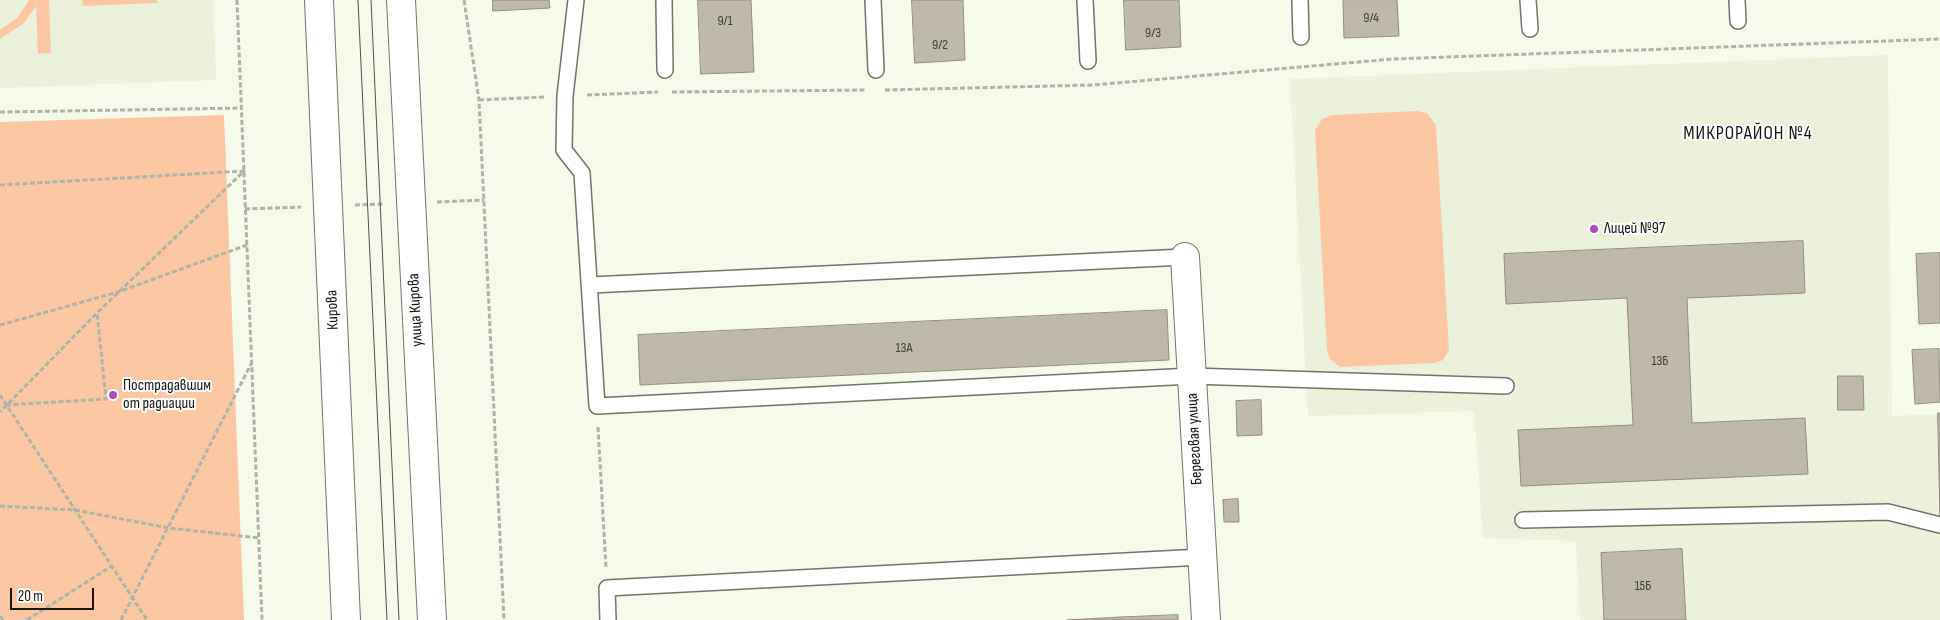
<!DOCTYPE html>
<meta charset="utf-8">
<style>
body{margin:0}
#map{position:relative;width:1940px;height:620px;overflow:hidden;background:#f6faeb;font-family:"Sofia Sans Condensed",sans-serif}
canvas{display:block}
.scale{position:absolute;left:10px;top:588px;width:84px;height:22px;box-sizing:border-box;border:2px solid #141611;border-top:0;padding-left:6px;font-size:15px;line-height:18px;white-space:nowrap;color:#141611;-webkit-text-stroke:4px #fff;paint-order:stroke}
</style>
<div id="map">
<canvas width="1940" height="620"></canvas>
<div class="scale">20 m</div>
</div>
<script>
const g = document.querySelector('canvas').getContext('2d');
g.lineJoin = 'round';
function paint(path, color) {
  g.fillStyle = color;
  g.fill(path, 'evenodd');
}
function trace(path, color, width, dash) {
  g.strokeStyle = color;
  g.lineWidth = width;
  g.lineCap = dash ? 'butt' : 'round';
  g.setLineDash(dash || []);
  g.stroke(path);
}
function drawText(font, color, halo, rows, align = 'center') {
  g.font = font + ' "Sofia Sans Condensed",sans-serif';
  g.lineWidth = 4;
  g.setLineDash([]);
  g.textBaseline = 'middle';
  g.strokeStyle = halo;
  g.fillStyle = color;
  for (const [text, x, y, turn = 0] of rows) {
    g.save();
    g.translate(x, y);
    g.rotate((+turn || 0) * Math.PI / 180);
    g.textAlign = isNaN(turn) ? turn : align;
    if (halo) g.strokeText(text, 0, 0);
    g.fillText(text, 0, 0);
    g.restore();
  }
}
paint(new Path2D(`
 M0 0H213L216 80 0 88Z
 M1888 55 1892 416 1940 414V620H1580L1576 541 1483 538 1474 411 1308 416 1290 79Z`), '#ebf1db');
paint(new Path2D(`
 M29 0H49L51 53 38 54 36 6 24 23 0 39V30L17 18Z
 M82 0H157V3L83 6Z
 M1417 111 1427 113 1436 125 1449 351 1443 360 1435 363 1340 367 1330 359 1327 350 1315 130 1322 119 1332 115Z
 M224 115 244 620H0V122Z`), '#fbc7a3');
const building = new Path2D(`
 M493 0H549L550 8 493 11Z
 M698 0H751L754 72 701 74Z
 M912 0H963L965 60 915 63Z
 M1124 0H1179L1181 47 1126 50Z
 M1397 0 1399 36 1344 38 1343 0Z
 M1803 241 1805 293 1687 298 1692 423 1805 418 1808 474 1521 486 1518 430 1633 425 1627 298 1506 304 1504 254Z
 M1940 253V323L1919 324 1916 254Z
 M1167 310 1169 360 640 385 638 335Z
 M1939 349 1940 402 1915 404 1912 350Z
 M1838 376H1863L1864 410H1838Z
 M1261 400 1262 435 1237 436 1236 401Z
 M1938 413H1940V516Z
 M1238 499 1239 522H1224L1223 500Z
 M1682 549 1686 620H1604L1601 553Z
 M1178 615V620H1067L1121 617Z`);
paint(building, '#bfb9ac');
trace(building, '#918c7f', 1);
const lane = new Path2D(`
 M576 0 565 96 564 150 582 173 597 406 1192 376 1506 386
 M664 0 665 70
 M873 0 876 70
 M1085 0 1088 61
 M1300 0 1301 37
 M1528 0 1530 29
 M1737 0 1738 21
 M590 285 1185 257
 M1523 520 1888 512 1940 525
 M608 620 607 588 1202 557`);
const street = new Path2D(`
 M1185 257 1206 620`);
const secondary = new Path2D(`
 M319 0 346 620
 M401 0 432 620`);
trace(lane, '#707467', 18);
trace(street, '#707467', 30);
trace(secondary, '#707467', 30);
trace(new Path2D(`
 M237 0 262 620
 M464 0 479 100 504 620
 M885 90 1093 85 1393 59 1940 39
 M672 92 866 90
 M587 95 658 92
 M479 100 544 97
 M0 112 241 108
 M0 185 244 171 97 313 0 412
 M437 202 484 200
 M355 205 384 204
 M245 209 301 207
 M0 325 118 292 247 245
 M0 395 147 620
 M6 405 106 399 97 313
 M598 427 606 568
 M0 506 75 510 169 528 259 538
 M0 616 3 620
 M27 620 112 566
 M121 620 251 364`), '#afb2a6', 3, [5, 2.5]);
trace(lane, '#fff', 15);
trace(street, '#fff', 28);
trace(secondary, '#fff', 28);
trace(new Path2D(`
 M358 0 387 620
 M371 0 399 620`), '#4f514a', 1);
for (const [x, y, r, color] of [
 [1594,229,5,"#aa4eb9"],
 [113,395,5,"#aa4eb9"]
]) {
  const dot = new Path2D();
  dot.arc(x, y, r, 0, 2 * Math.PI);
  g.fillStyle = color;
  g.fill(dot);
  trace(dot, '#fff', 2);
}
drawText('14px', '#3f3f38', null, [
 ["9/4",1371,18],
 ["9/1",725,21],
 ["9/3",1153,33],
 ["9/2",940,45],
 ["13А",904,348],
 ["13Б",1660,361],
 ["15Б",1643,586]
]);
drawText('16px', '#141611', '#fff', [
 ["Лицей №97",1604,229],
 ["Пострадавшим",123,386],
 ["от радиации",123,404]
], 'left');
drawText('16px', '#141611', '#fff', [
 ["Кирова",333,310,-92],
 ["улица Кирова",416,310,-93],
 ["Береговая улица",1195,439,-93]
]);
g.letterSpacing = '1px';
drawText('19px', '#141611', '#fff', [
 ["МИКРОРАЙОН №4",1748,134]
]);
g.letterSpacing = '0px';
</script>
